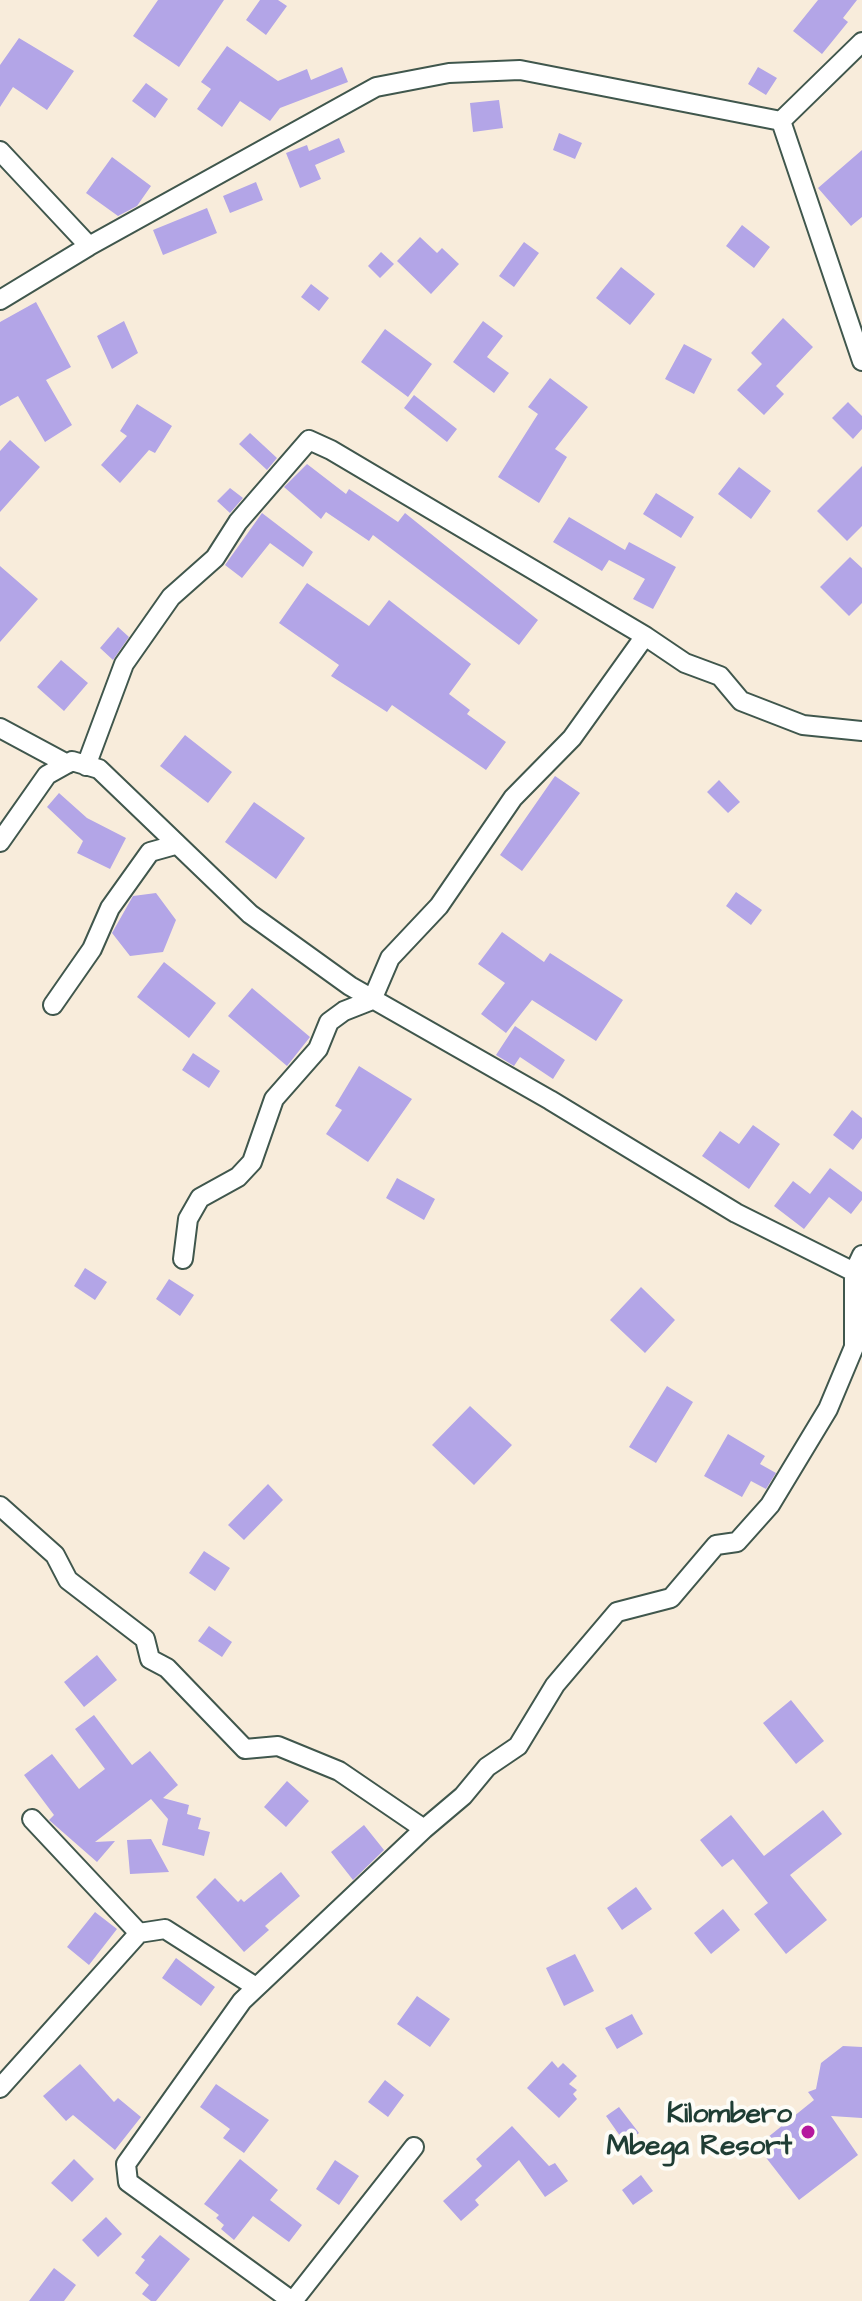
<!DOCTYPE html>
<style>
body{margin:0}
canvas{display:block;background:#f8ecdb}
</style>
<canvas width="862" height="2301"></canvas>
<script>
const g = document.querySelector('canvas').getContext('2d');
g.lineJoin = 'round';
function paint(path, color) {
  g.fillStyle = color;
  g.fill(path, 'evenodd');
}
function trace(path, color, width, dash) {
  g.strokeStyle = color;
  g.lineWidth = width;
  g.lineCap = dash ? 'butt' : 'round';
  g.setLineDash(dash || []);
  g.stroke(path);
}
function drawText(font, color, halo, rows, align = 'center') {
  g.font = font + ' "Architects Daughter",sans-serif';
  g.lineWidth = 8;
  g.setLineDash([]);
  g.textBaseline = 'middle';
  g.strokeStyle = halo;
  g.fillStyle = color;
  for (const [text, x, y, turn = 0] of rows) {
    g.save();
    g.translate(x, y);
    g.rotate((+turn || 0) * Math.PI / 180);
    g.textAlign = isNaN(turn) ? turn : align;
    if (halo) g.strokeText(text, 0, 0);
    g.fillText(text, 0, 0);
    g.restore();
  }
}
paint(new Path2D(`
 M158 0H224L179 67 133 36Z
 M260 0H278L287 6 266 35 246 20Z
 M818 0H857L843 18 848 22 822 54 793 31Z
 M19 38 74 71 47 110 13 87 0 107V65Z
 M227 46 278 81 307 69 311 80 342 67 348 82 280 108 270 121 240 101 222 127 197 109 211 89 201 82Z
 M758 67 777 78 766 95 748 84Z
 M146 83 168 99 155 118 132 101Z
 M499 100 503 128 473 132 470 103Z
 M559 133 582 143 575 159 553 150Z
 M339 138 345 152 315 165 321 179 300 188 286 153 307 145 309 151Z
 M862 150V217L851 226 818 188Z
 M112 157 151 186 137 206 118 216 86 193Z
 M256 182 263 200 230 213 223 196Z
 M207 208 217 233 163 255 153 230Z
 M742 225 770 247 754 268 726 246Z
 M420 237 437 253 442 248 459 264 431 294 397 261Z
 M524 242 539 253 514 287 499 276Z
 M381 252 394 264 380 278 368 266Z
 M621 267 655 294 630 325 596 298Z
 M311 284 329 298 319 311 301 297Z
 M36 302 71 367 46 380 72 425 45 442 18 396 0 406V322Z
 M783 318 813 347 776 386 784 394 764 415 737 390 762 364 751 353Z
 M124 321 138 353 112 369 97 336Z
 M483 321 503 336 487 357 509 373 494 393 453 362Z
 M385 329 432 364 408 397 361 362Z
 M684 344 712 359 694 394 665 379Z
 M550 378 588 407 555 449 567 457 539 503 498 477 538 414 528 407Z
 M414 395 457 429 447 442 404 408Z
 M848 402 862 416V429L853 439 832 418Z
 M137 404 172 426 155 453 149 450 120 483 101 465 127 436 120 431Z
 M250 433 277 458 267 470 239 444Z
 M10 440 40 467 0 512V451Z
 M307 464 346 494 349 489 398 522 405 513 538 620 519 645 373 535 369 541 326 512 321 519 284 487Z
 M862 466V526L847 541 817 511Z
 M739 467 771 491 751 519 718 494Z
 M230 488 243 498 230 513 217 501Z
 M656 493 694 517 681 538 643 514Z
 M262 513 313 552 303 567 270 543 242 578 225 565Z
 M569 517 625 550 629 542 676 567 653 609 633 599 645 579 609 560 602 571 553 542Z
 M850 557 862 568V603L849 616 820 587Z
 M0 566 38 599 0 642Z
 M307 583 369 626 389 600 471 664 449 694 470 710 467 714 506 742 486 770 392 705 387 712 331 676 339 665 279 623Z
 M118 627 129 637 113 660 100 648Z
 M61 660 88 683 64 711 37 687Z
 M185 735 232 772 208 803 160 766Z
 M555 776 580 793 522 871 500 855Z
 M719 780 740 802 728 813 707 792Z
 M59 793 87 818 126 838 110 869 77 853 83 841 47 807Z
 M254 802 305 838 276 879 225 842Z
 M736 892 762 910 751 925 726 906Z
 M156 893 176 920 163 952 130 956 112 933 133 896Z
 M502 932 544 962 550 953 623 1000 596 1041 532 1000 506 1033 481 1014 505 983 478 964Z
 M164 962 216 1003 189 1038 137 997Z
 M252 988 310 1037 287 1066 228 1016Z
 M515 1026 565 1060 553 1079 520 1057 514 1066 496 1055Z
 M193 1053 220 1071 209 1088 182 1070Z
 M359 1066 412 1099 368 1162 326 1134 342 1110 335 1106Z
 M852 1110 862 1118V1138L853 1150 833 1135Z
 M753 1125 780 1144 749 1189 702 1156 720 1131 739 1144Z
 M830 1168 862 1192V1200L851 1214 829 1197 804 1229 774 1206 793 1181 810 1194Z
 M397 1178 435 1199 424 1220 386 1198Z
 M85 1268 107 1282 95 1300 74 1286Z
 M169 1279 194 1295 180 1316 156 1299Z
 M641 1287 675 1320 645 1353 610 1320Z
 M667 1386 693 1402 656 1463 629 1447Z
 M470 1406 512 1445 474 1485 432 1445Z
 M728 1434 765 1456 760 1464 776 1473 766 1489 751 1481 742 1497 704 1476Z
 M268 1484 283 1500 244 1540 228 1525Z
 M204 1551 230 1568 215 1591 189 1573Z
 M209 1626 232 1642 222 1657 198 1641Z
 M97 1655 117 1680 84 1707 64 1682Z
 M791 1700 824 1741 796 1764 763 1723Z
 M94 1715 132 1765 150 1751 178 1785 163 1798 189 1805 187 1814 201 1818 198 1829 210 1832 204 1856 162 1845 168 1819 151 1799 95 1842 115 1841 97 1862 49 1820 54 1815 24 1775 52 1754 79 1789 105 1769 75 1729Z
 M287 1781 309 1801 286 1827 264 1807Z
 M823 1810 842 1834 790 1875 827 1920 786 1954 754 1914 768 1903 733 1859 722 1867 700 1840 731 1815 764 1856Z
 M364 1825 384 1850 353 1880 331 1852Z
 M151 1839 169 1872 130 1874 127 1840Z
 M281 1872 300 1896 265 1926 269 1930 244 1952 196 1897 215 1878 238 1902 241 1899 244 1902Z
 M636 1887 652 1909 622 1930 607 1908Z
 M723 1909 740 1930 711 1954 694 1933Z
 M95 1912 117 1929 89 1965 67 1947Z
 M575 1954 594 1991 564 2006 546 1968Z
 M176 1958 215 1987 201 2006 162 1978Z
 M417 1996 450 2019 430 2047 397 2024Z
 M632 2014 643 2034 617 2049 605 2028Z
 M843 2046 862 2047V2118L831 2116 858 2155 799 2200 757 2146 814 2100 808 2092 816 2089 821 2063Z
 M552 2061 558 2068 563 2063 577 2076 569 2084 577 2090 573 2094 577 2099 559 2118 527 2088Z
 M80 2064 114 2102 118 2098 141 2117 115 2150 73 2115 66 2121 43 2096Z
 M385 2080 404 2095 388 2117 368 2102Z
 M216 2084 269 2120 244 2153 223 2138 230 2129 200 2107Z
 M619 2107 639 2133 625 2143 606 2116Z
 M512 2126 549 2166 555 2163 568 2181 545 2197 519 2160 475 2200 479 2205 461 2221 443 2201 482 2166 476 2159Z
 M74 2159 94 2179 72 2202 51 2183Z
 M240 2159 278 2190 270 2200 302 2225 289 2242 253 2216 234 2240 221 2229 224 2225 216 2218 219 2215 204 2204Z
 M335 2160 359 2176 339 2205 316 2189Z
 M641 2175 653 2191 633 2205 622 2190Z
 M106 2217 122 2234 98 2257 82 2240Z
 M160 2235 190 2259 156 2301H151L142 2294 149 2285 135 2273 145 2260 141 2257Z
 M54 2268 76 2285 64 2301H29Z`), '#b3a5e7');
const street = new Path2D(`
 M781 121 862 361
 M0 151 89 246
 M0 300 89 246 376 87 449 73 520 70 781 121 862 42
 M645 636 685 663 720 676 741 701 803 725 862 731
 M0 728 67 764
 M86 766 124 664 171 597 215 558 238 522 309 440 331 450 645 636 572 738 513 798 439 906 390 958 372 1000 344 1011 329 1022 318 1049 274 1099 252 1162 238 1177 200 1198 188 1219 183 1259
 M0 842 47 775 72 761 99 769 250 914 350 986 550 1100 736 1213 854 1272 862 1255
 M53 1005 92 949 110 908 150 852 175 845
 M0 1506 55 1555 68 1580 145 1639 150 1659 167 1668 245 1749 278 1746 339 1771 424 1829 463 1796 487 1767 518 1746 555 1685 617 1612 671 1598 716 1545 737 1542 770 1505 828 1409 854 1347V1272
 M32 1819 139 1933
 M0 2088 139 1933 165 1929 256 1987
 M292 2301 128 2182 126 2164 242 2001 424 1829
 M293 2301 414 2147`);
trace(street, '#40574d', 22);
trace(street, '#fff', 18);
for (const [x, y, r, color] of [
 [808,2132,8,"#b5179e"]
]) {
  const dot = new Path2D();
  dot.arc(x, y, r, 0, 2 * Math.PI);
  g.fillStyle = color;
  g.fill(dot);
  trace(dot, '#fdfcf7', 3);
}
drawText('bold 28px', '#1f3d34', '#fdfcf7', [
 ["Kilombero",792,2116],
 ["Mbega Resort",792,2148]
], 'right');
</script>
